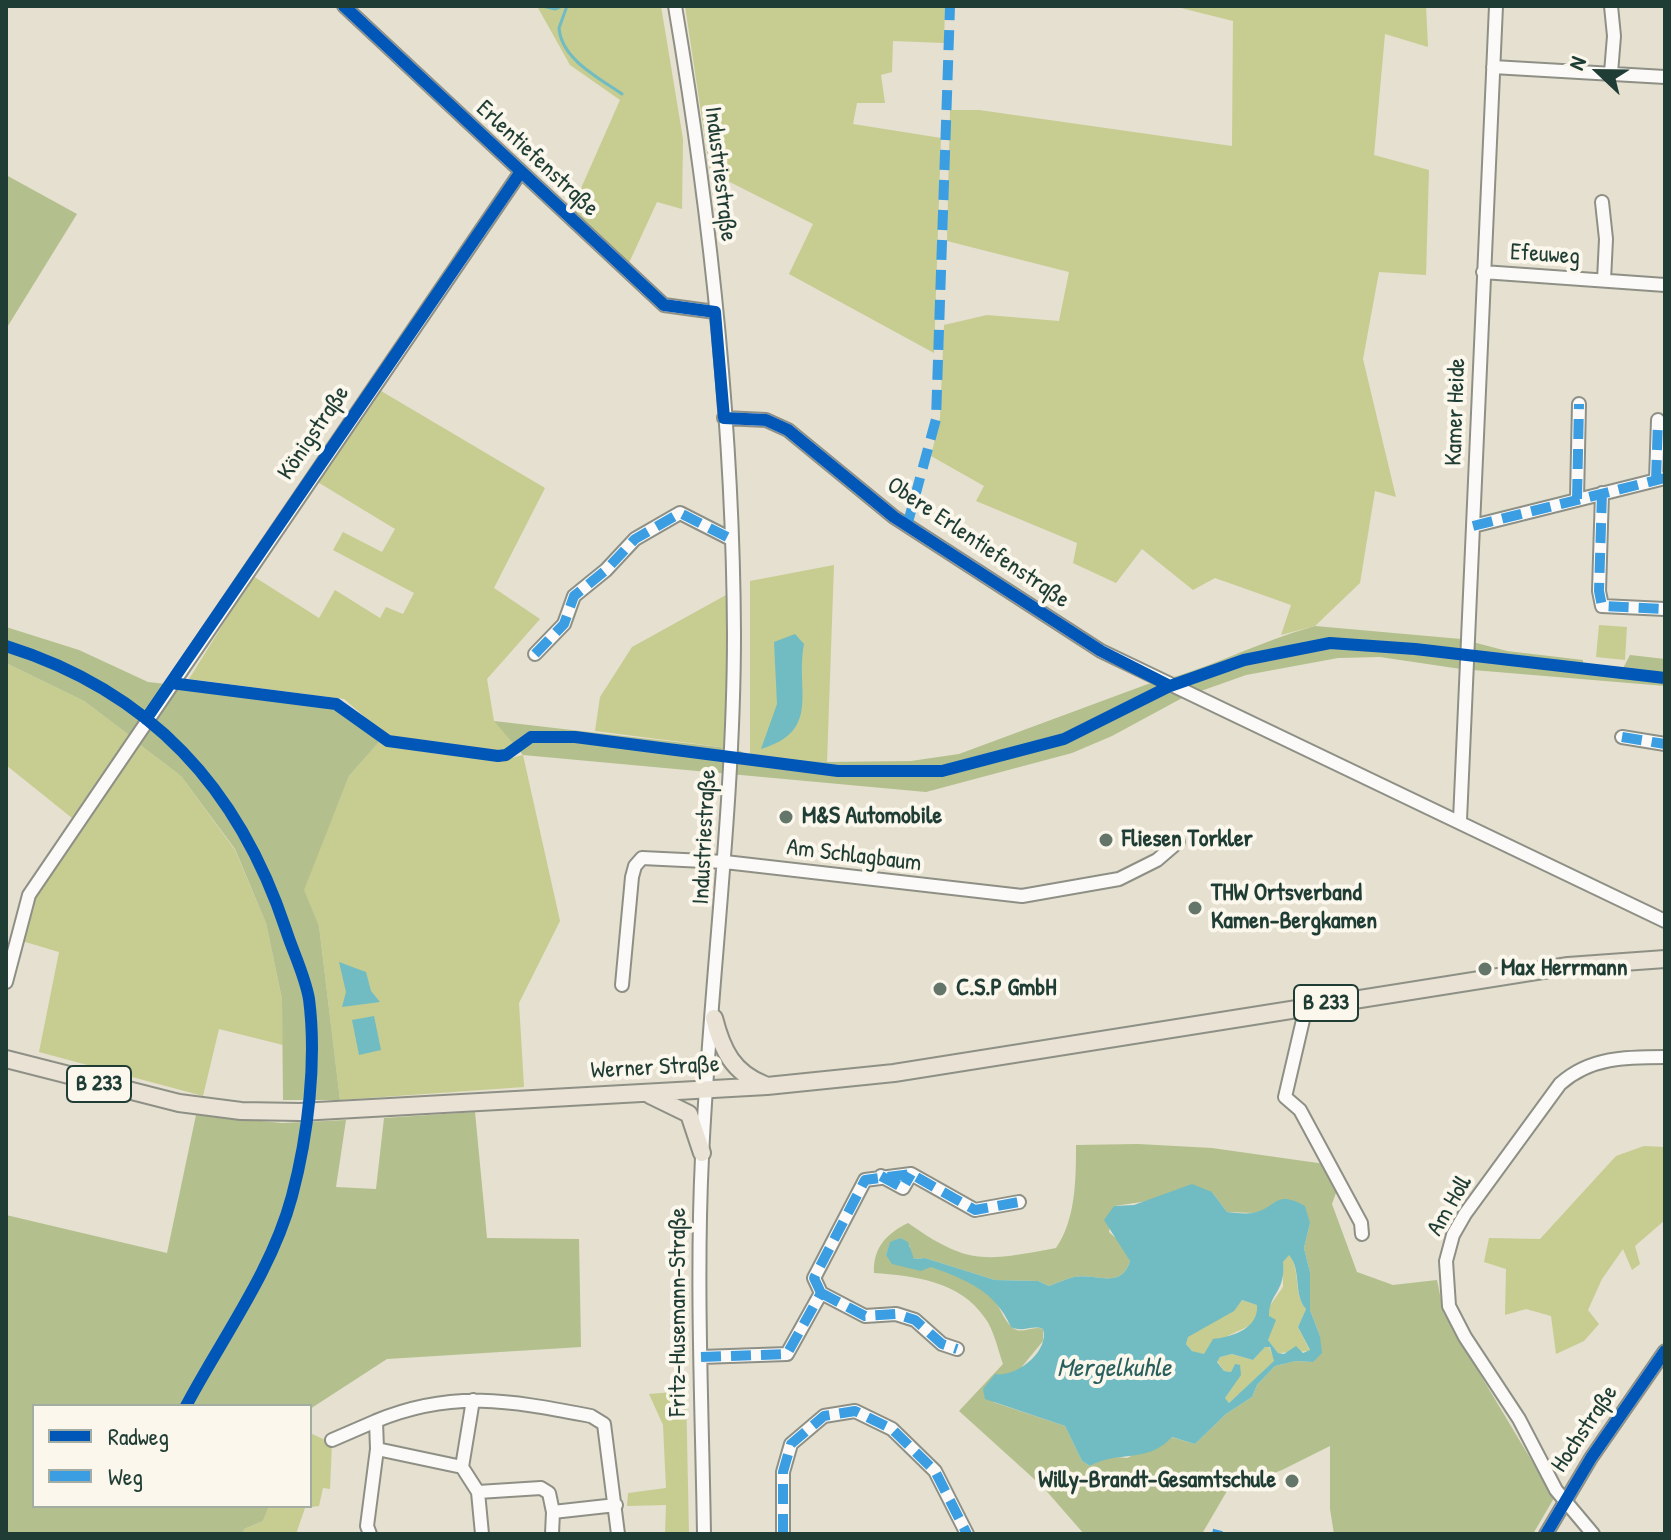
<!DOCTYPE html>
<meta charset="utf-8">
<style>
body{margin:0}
#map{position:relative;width:1671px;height:1540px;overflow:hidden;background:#e5e0cf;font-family:"Patrick Hand",sans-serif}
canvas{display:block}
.frame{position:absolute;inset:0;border:8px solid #1f3d34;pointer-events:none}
.legend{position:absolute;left:32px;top:1404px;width:280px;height:104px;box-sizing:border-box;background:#fbf7ec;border:2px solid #a3ada2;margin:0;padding:10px 14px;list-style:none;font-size:24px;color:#1f3d34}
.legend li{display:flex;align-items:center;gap:16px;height:40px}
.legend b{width:40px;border:2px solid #a3ada2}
.north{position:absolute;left:1559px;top:32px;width:80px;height:80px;-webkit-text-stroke:6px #fbf7ec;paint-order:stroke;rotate:292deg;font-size:22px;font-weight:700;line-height:32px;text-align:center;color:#1f3d34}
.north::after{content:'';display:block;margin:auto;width:28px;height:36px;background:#1f3d34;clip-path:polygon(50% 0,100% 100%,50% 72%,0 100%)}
</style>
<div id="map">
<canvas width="1671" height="1540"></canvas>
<div class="frame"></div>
<ul class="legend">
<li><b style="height:10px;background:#0057b8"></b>Radweg</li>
<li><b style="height:10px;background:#3c9ee2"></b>Weg</li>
</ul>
<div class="north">N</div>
</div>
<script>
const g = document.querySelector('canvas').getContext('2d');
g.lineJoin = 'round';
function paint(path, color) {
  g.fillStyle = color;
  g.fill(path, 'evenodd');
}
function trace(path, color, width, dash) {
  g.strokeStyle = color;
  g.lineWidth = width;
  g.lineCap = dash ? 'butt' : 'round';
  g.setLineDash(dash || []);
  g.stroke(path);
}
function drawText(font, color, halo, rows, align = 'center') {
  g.font = font + ' "Patrick Hand",sans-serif';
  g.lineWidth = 8;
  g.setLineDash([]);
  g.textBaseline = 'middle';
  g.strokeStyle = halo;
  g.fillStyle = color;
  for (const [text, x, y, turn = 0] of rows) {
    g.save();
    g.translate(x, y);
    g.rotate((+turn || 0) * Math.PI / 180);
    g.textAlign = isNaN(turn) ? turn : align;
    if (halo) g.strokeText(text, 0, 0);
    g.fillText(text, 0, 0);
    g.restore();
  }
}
paint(new Path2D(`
 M537 6H661L683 139 682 209 657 202 628 265 571 211 620 100 570 65Z
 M685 6H945L944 43 893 41 892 72 881 75 885 103H857L853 124 941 138 934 353 789 274 813 224 710 172Z
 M1173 6H1426L1428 47 1385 34 1374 155 1429 170 1426 275 1379 272 1363 359 1396 497 1375 491 1360 583 1315 626 1281 635 1291 605 1215 578 1193 590 1142 549 1116 583 1073 563 1077 543 976 501 984 486 931 456 940 418 944 325 987 315 1059 321 1069 272 947 241 950 110H979L1232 146 1233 21Z
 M376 388 545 488 494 588 540 619 487 679 494 721 516 744 504 752 388 737 344 699 189 679 253 576 319 618 335 590 380 618 386 607 403 614 414 593 333 550 343 532 382 552 395 529 316 481Z
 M834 565 827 762 750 756V581Z
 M737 589 736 749 595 731 600 697 632 647Z
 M1599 625 1627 627 1625 660 1596 657Z
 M6 663 84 701 129 735 72 818 6 765Z
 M135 741 181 776 235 850 266 923 282 999 283 1045 219 1029 203 1096 39 1052 59 952 22 941 32 901Z
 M379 742 507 759 523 755 560 921 519 1003 524 1087 340 1100 319 926 303 890 349 776Z
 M1644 1146 1665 1147V1220L1635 1246 1640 1264 1632 1270 1623 1249 1602 1279 1588 1310 1599 1324 1584 1341 1556 1354 1551 1316 1526 1309 1505 1315 1506 1269 1484 1262 1489 1238 1540 1239 1616 1156Z
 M1289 1254C1301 1270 1293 1295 1306 1309L1298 1327 1310 1351 1278 1353 1268 1340 1269 1307 1283 1287V1262Z
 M1242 1300 1258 1305C1259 1328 1241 1328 1224 1338 1217 1343 1211 1349 1204 1355L1192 1351 1186 1344 1187 1337Z
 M1265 1347H1269L1275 1361 1229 1403 1225 1398 1234 1384 1235 1364 1231 1372 1224 1371 1217 1361 1220 1357 1232 1354 1253 1360Z
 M686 1391 689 1534H665L666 1505 627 1506 628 1493 666 1488 663 1425 649 1394Z
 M310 1433 332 1443 330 1489 323 1488 319 1506 305 1508 296 1534H243L244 1529 263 1521 269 1506H310Z`), '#c7cc91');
paint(new Path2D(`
 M6 175 77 214 6 329Z
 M1315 626 1461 639 1507 651 1583 660V671L1619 676 1630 655 1665 659V686L1461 669 1380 657 1338 658 1246 675 1184 697 1112 736 1072 753 926 792 523 755 494 721 736 749 750 756 827 762 911 761 959 754 1148 684C1205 671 1257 642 1315 626Z
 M6 627 79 650 148 682 166 684 129 735 84 701 6 663Z
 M172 687 339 708 379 742 349 776 304 890 319 926 340 1100H283L282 999 266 923 235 849 181 776 135 741Z
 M475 1112 487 1238 579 1239 581 1347 387 1359 310 1409 34 1406V1506H269L263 1521 244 1529 243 1534H6V1215L167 1253 196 1115 282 1123 346 1120 336 1187 376 1189 384 1118Z
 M1138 1144 1212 1148 1325 1164 1337 1190 1332 1204 1357 1272 1393 1285 1437 1280 1444 1314 1554 1498 1533 1534H1334L1330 1509V1446L1282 1470 1227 1491 1203 1532 1084 1534 1043 1487 959 1411 1003 1364C998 1350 994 1330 985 1318 960 1281 914 1276 874 1273 873 1248 886 1234 908 1223 969 1266 985 1261 1056 1248 1076 1219 1076 1179 1076 1145ZM1212 1192 1227 1212 1255 1213 1310 1223 1304 1248 1310 1272V1310L1320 1336 1313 1362 1296 1361 1275 1366 1257 1385 1252 1397 1226 1414 1195 1444 1171 1437 1127 1458 1106 1456 1090 1466 1082 1461 1065 1426 993 1402 1043 1341V1329C1033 1325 1022 1335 1013 1328 1002 1320 999 1301 988 1292 960 1271 919 1264 886 1255L890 1243 900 1238 910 1246V1255L914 1259 925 1258 995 1280 1038 1281 1049 1286C1057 1283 1066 1279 1074 1277 1096 1273 1121 1290 1130 1261L1121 1243 1109 1232 1114 1206Z`), '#b3bf8c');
paint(new Path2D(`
 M795 634 804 644C795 690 822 731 761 749L777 704 774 642Z
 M339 962 366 972 371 991 380 1002 342 1007 346 992Z
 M374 1016 381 1050 359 1055 352 1020Z
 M1192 1184 1212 1192 1227 1212C1235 1213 1245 1214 1253 1213 1278 1207 1275 1189 1305 1206L1310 1223 1304 1248 1310 1272V1310L1320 1336 1322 1353 1313 1362 1296 1361 1275 1366 1257 1385 1252 1397 1226 1414 1195 1444 1172 1437C1148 1464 1117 1450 1090 1466L1082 1461 1065 1426 985 1399 983 1389 995 1374C1016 1378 1050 1351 1043 1329 1033 1324 1023 1333 1011 1327 995 1291 967 1280 931 1267L921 1271 892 1264 886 1255 890 1242 900 1238 908 1242 914 1259 925 1258 995 1280 1038 1281 1049 1286C1057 1283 1066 1279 1074 1277 1096 1273 1121 1290 1130 1261L1104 1220 1114 1206 1134 1205ZM1289 1255C1302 1270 1293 1295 1306 1309L1298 1327 1310 1350 1303 1353 1296 1346 1284 1354 1278 1353 1268 1340 1276 1320 1269 1316C1269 1293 1286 1292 1283 1262ZM1242 1300 1257 1305C1259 1328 1233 1337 1213 1339L1204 1354 1192 1351 1186 1344 1188 1337 1234 1311ZM1265 1347H1270L1274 1361 1229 1403 1225 1398 1241 1375 1240 1365 1235 1364 1231 1372 1224 1371 1217 1362 1220 1357 1232 1354 1253 1360Z`), '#71bcc2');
trace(new Path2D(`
 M542 6 555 9 562 6
 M567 6 559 28C561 59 599 78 622 94`), '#71bcc2', 3);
const minor = new Path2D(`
 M344 6 664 305 715 312
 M675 6C710 212 733 425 734 634 734 809 710 982 702 1157 696 1282 702 1408 704 1534
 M1493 67 1665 77
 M1611 73 1614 36 1611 6
 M1602 202 1606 239 1604 280
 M1483 272 1665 285
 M724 418 766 420 788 430 894 517 1101 651 1665 921
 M1656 480 1658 420
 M1602 493 1599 591 1602 606 1665 609
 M1577 499 1579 404
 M1473 526 1665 478
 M535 654 564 624 574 596 606 570 635 539 680 513 731 539
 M1622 737 1665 744
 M1460 820 1496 6
 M6 982 29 895 520 173
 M622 985 632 877 635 866 642 858 725 862 1022 896 1119 879 1157 860 1178 842
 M1306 1007 1285 1097 1300 1110 1361 1223 1362 1234
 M881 1176 903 1188 911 1174
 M821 1293 814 1278 865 1180 911 1174 975 1210 1019 1202
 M821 1293 865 1316 896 1314 915 1320 942 1344 957 1349
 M701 1357 787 1354 821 1293
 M473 1400 462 1467 478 1492 482 1534
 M332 1440 376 1421
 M377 1449 462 1467
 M478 1492 541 1488 549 1493 553 1512
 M370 1534 367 1526 377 1449 376 1421C453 1389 512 1401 591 1416L604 1424 618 1534
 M552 1534 553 1512 616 1505
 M783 1534V1472L791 1444 824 1416 855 1411 892 1429 935 1471 967 1534
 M1546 1534 1591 1458 1665 1351
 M1593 1534 1556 1490 1519 1419 1465 1337 1449 1306 1446 1261 1453 1235 1465 1214 1560 1084C1590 1057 1626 1057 1665 1057`);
const major = new Path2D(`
 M714 1018C722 1050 733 1073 765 1085
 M6 1059 179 1103 241 1111 300 1112 767 1086 894 1073 1568 966 1665 959
 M650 1095 689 1114 702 1153`);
trace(minor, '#8e9086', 16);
trace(major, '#8e9086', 20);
trace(minor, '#fbfaf8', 12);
trace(major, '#e9e2d5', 16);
trace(new Path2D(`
 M1656 480 1658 420
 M1602 493 1599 591 1602 606 1665 609
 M1577 499 1579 404
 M907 526 936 419 950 6
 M1473 526 1665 478
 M535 654 564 624 574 596 606 570 635 539 680 513 731 539
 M1622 737 1665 744
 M881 1176 903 1188 911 1174
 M821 1293 814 1278 865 1180 911 1174 975 1210 1019 1202
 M821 1293 865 1316 896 1314 915 1320 942 1344 957 1349
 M701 1357 787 1354 821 1293
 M783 1534V1472L791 1444 824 1416 855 1411 892 1429 935 1471 967 1534
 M1217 1534 1218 1530`), '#3c9ee2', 10, [20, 10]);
trace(new Path2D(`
 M344 6 664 305 715 312 724 418 766 420 788 430 894 517 1101 651 1170 686
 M6 646C150 691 239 788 286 930 293 952 305 976 309 999 317 1061 308 1136 292 1196 272 1271 222 1338 186 1406
 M171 683 336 704 388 741 498 756 506 755 531 737H575L838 771H942L1064 739 1170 686 1244 660 1330 643 1415 649 1665 678
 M146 719 520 173
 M1546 1534 1591 1458 1665 1351`), '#0057b8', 12);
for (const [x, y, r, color] of [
 [786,817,8,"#64766a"],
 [1106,840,8,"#64766a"],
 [1195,908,8,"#64766a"],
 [1485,969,8,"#64766a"],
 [940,989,8,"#64766a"],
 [1292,1481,8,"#64766a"]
]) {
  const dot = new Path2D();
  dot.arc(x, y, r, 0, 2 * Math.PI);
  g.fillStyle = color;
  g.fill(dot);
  trace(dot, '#fbf7ec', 3);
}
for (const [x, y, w] of [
 [1326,1003,64],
 [99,1084,64]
]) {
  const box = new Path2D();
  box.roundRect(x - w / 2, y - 18, w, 36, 6);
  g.fillStyle = '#fbf7ec';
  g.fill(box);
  trace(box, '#1f3d34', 2);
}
drawText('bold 22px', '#1f3d34', null, [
 ["B 233",1326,1003],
 ["B 233",99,1084]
]);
drawText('24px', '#1f3d34', '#fbf7ec', [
 ["Erlentiefenstraße",537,159,43],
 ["Industriestraße",720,174,83],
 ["Efeuweg",1545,255,4],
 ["Kamer Heide",1456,412,-88],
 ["Königstraße",314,433,-56],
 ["Obere Erlentiefenstraße",978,543,34],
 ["Industriestraße",705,837,-87],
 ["Am Schlagbaum",854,856,7],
 ["Werner Straße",655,1068,-3],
 ["Am Holl",1450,1206,-60],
 ["Fritz-Husemann-Straße",679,1312,-90],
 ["Hochstraße",1585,1429,-56]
]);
drawText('bold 24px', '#1f3d34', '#fbf7ec', [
 ["M&S Automobile",802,817],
 ["Fliesen Torkler",1122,840],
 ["THW Ortsverband",1211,894],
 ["Kamen-Bergkamen",1211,922],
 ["Max Herrmann",1501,969],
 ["C.S.P GmbH",956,989],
 ["Willy-Brandt-Gesamtschule",1276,1481,"right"]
], 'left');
drawText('italic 26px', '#295f5d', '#fbf7ec', [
 ["Mergelkuhle",1114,1369]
]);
</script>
